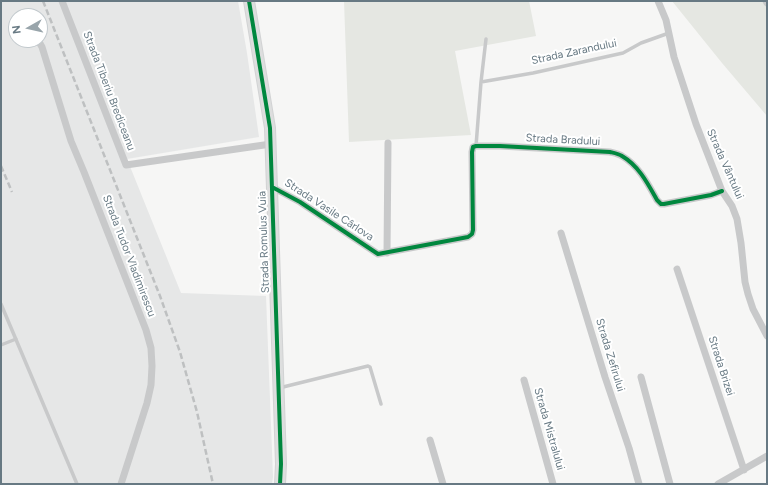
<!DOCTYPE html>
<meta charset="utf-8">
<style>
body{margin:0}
#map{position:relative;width:768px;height:485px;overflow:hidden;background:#f6f6f5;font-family:Figtree,sans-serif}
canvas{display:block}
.frame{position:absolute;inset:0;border:2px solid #677983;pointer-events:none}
.north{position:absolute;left:8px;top:8px;width:40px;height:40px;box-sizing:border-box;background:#fff;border:1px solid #c2c9cd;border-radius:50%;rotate:262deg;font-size:11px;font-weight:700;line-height:16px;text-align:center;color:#677983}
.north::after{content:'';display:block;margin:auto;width:14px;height:18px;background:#99a5ab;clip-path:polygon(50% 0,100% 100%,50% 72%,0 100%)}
</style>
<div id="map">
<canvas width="768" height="485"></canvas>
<div class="frame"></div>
<div class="north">N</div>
</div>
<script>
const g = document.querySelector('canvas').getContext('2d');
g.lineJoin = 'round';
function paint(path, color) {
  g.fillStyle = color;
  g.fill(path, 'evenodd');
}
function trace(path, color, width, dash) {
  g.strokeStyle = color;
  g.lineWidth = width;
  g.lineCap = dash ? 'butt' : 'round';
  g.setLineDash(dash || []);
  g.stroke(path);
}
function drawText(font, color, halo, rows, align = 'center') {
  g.font = font + ' Figtree,sans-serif';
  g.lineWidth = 4;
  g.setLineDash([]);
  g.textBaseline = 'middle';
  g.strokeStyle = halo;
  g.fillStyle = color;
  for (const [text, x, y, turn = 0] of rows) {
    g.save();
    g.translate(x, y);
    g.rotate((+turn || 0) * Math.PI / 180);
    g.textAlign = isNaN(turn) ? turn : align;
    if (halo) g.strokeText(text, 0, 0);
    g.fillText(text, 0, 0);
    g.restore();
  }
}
paint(new Path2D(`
 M1 1H238L247 53 259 137 127 159 181 293 266 296 273 477 272 484H1ZM16 16H40V40H16Z`), '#e6e7e7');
paint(new Path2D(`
 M344 1H529L536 36 455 51 471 135 349 142Z
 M672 1H767V116L722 63Z`), '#e5e7e2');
const secondary = new Path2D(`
 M249 1 270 128 281 464 280 484`);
trace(secondary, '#d2d3d4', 12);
trace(new Path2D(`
 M481 82 486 39
 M476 146 481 82 533 73 623 53 641 43 669 33
 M1 304 77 484
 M1 345 16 339
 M279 388 368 366 370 367 381 404`), '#c8c9ca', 3.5);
trace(new Path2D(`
 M62 1 126 165 271 144
 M658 1 666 20 674 57 696 124 722 191 732 206 737 219 741 243 745 282 748 294 753 309 767 336
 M766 1 767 3
 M38 40 42 47 71 141 84 172 146 330 151 348 152 366 151 385 147 403 121 484
 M272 187 300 202 378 254 468 237 472 234 473 230 472 152 473 147 476 146H500L610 152C614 153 619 154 622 156 639 166 648 184 657 200L661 204H664L711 195 722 191
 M561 233 605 377 629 448 639 484
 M387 253 388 143
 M677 269 744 470
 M641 377 670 484
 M524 380 553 484
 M430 440 443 484
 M718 484 767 456`), '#c8c9ca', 7);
trace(secondary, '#dddede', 10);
trace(new Path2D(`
 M43 1 160 296 180 352 197 412 213 484
 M1 166 12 192`), '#bec0c1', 2.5, [6, 3]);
trace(new Path2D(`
 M249 1 270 128 281 464 280 484
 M272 187 300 202 378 254 468 237 472 234 473 230 472 152 473 147 476 146H500L610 152C614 153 619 154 622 156 639 166 648 184 657 200L661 204H664L711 195 722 191`), '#00873e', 4);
drawText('11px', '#677983', '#fff', [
 ["Strada Zarandului",574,52,-12],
 ["Strada Tiberiu Brediceanu",109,91,69],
 ["Strada Bradului",563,140,3],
 ["Strada Vântului",725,164,66],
 ["Strada Vasile Cârlova",329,210,33],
 ["Strada Romulus Vuia",264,242,-92],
 ["Strada Tudor Vladimirescu",129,256,69],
 ["Strada Zefirului",610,355,73],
 ["Strada Brizei",721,366,72],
 ["Strada Mistralului",549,429,74]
]);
</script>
